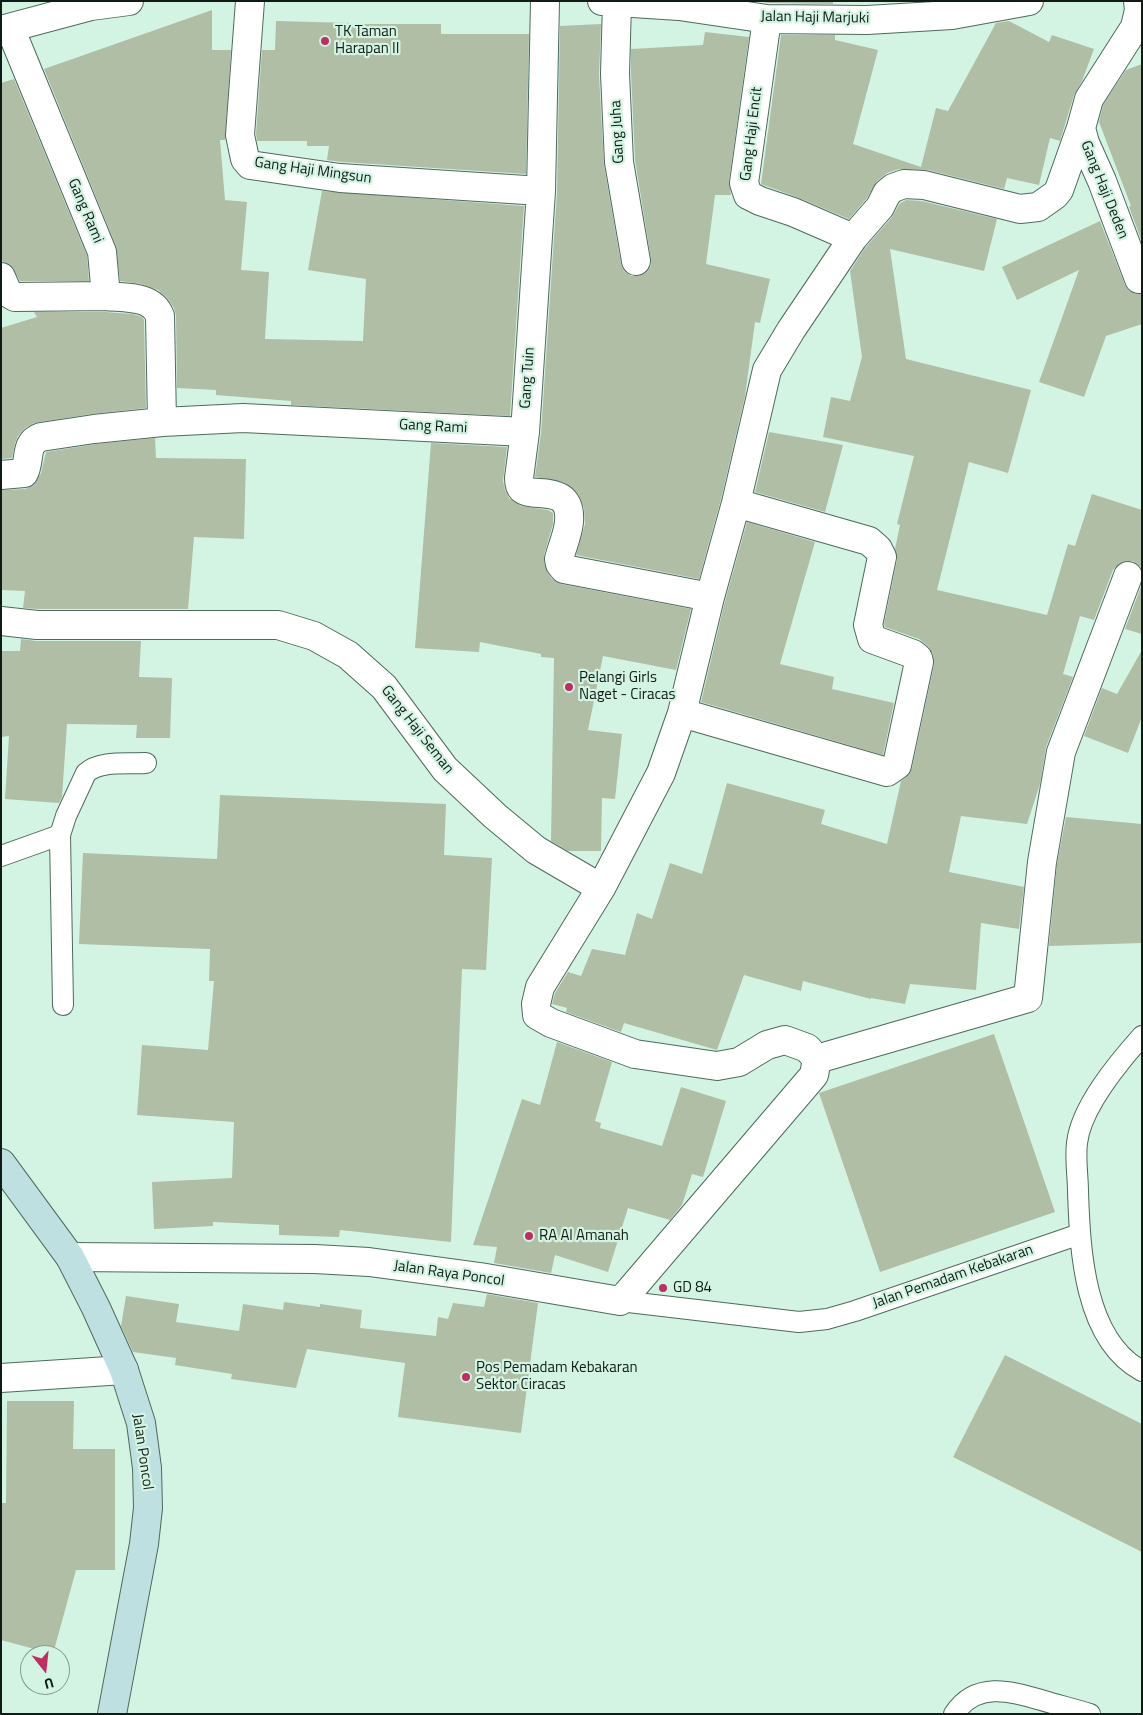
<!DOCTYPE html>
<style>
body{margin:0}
#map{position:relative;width:1143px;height:1715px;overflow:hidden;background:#d4f4e3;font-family:"Titillium Web",sans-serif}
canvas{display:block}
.frame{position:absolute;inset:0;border:2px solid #101b16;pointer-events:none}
.north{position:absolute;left:20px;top:1645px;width:50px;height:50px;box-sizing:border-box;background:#d4f4e3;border:1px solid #869d91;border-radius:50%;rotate:164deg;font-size:14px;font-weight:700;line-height:20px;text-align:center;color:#101b16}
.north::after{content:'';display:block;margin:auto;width:18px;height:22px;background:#bc2f60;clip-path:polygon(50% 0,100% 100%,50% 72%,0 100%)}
</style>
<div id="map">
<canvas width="1143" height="1715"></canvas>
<div class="frame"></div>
<div class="north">U</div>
</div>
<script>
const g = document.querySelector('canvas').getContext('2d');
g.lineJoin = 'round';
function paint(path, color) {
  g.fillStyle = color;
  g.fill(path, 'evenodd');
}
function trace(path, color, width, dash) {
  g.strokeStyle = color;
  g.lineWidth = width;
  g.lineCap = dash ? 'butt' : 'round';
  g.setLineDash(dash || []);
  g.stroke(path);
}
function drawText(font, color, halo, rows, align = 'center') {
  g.font = font + ' "Titillium Web",sans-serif';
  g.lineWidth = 4.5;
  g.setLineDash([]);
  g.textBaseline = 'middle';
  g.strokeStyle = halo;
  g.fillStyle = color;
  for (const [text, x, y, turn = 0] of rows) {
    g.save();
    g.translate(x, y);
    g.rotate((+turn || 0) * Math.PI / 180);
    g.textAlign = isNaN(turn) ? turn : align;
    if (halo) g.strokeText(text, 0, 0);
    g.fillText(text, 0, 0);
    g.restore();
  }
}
paint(new Path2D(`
 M758 1H833V4L768 3Z
 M212 10V50H231L225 140H220L225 200 247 202 241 270 269 272 265 339 363 341 366 279 308 270 322 191 524 206 510 416 291 405V401L216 395V390L177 388 176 316 174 308 167 298 158 290 141 284 120 281 116 246 44 69Z
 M276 21 352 23V24H441V34H529L526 174 342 162 327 160 329 146H307V141H257L256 134 262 50H275Z
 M1009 21 1049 42 1052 35 1094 49 1082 81 1074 95 1060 141 1050 138 1039 185 1007 178 1004 189 928 170 899 169 887 173 877 181 867 198 849 219 799 198 761 184 781 35H835V40L878 50 853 144 921 167 936 108 948 111 996 23Z
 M601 24 599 75 604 165 621 264 624 271 631 276H638L646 273 651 266V259L635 160 631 74V49L703 45 705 32 749 37 729 181 731 195H715L706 264 770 279 760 323 755 322 745 396 721 499 699 579 576 555 585 524 584 508 579 495 574 489 563 482 535 477 541 433 557 192 560 26Z
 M1142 64V242L1129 207 1131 206 1099 122 1103 105 1126 70Z
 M14 79 87 256 89 281H20L11 265 3 262 1 258V83Z
 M906 200 922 201 997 219 984 271 890 249 906 359 1031 390 1008 473 969 462 937 590 1047 615 1068 544 1075 546 1092 494 1142 510V570L1140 566 1133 561H1125L1119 564 1113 570 1094 620 1080 616 1063 674 1073 677 1046 747 1040 784 1027 824 961 816 949 872 1024 887 1019 929 981 923 976 990 910 984 905 1004 871 998V999L803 981 801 991 744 975 717 1050 624 1023 621 1032 566 1012 567 1008 552 1004 555 993 568 972 581 976 592 949 625 955 637 913 652 919 670 863 702 874 727 783 825 810 821 824 887 844 901 781 906 777 912 768 934 665 933 654 928 646 919 639 885 627 884 624 897 560 895 549 900 525 897 524 914 456 823 437 831 397 850 401 862 357 850 271 865 248 892 217 900 203Z
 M1100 221 1125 285 1130 291 1136 294H1142V324L1106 336 1084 397 1039 382 1079 270 1017 300 1002 267Z
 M34 312H105L133 314 142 317 144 320 146 408 92 414 34 423 25 428 18 436 15 443 12 458 1 459V328L37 317Z
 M769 432 843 445 825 512 755 492Z
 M155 438 156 458 246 459 244 539 194 537 188 609H38L23 608 25 591 1 590V490L25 489 34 485 41 473 46 452 96 444Z
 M431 443 507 447 503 481 505 490 509 498 521 506 548 510 553 513V524L544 555V562L548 573 552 579 561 584 691 609 676 670 603 656 588 730 622 734 615 799 602 798 601 851H568L551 841 554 658 541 657V654L480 642 479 652 415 648Z
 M747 522 815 542 780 664 834 677 832 689 894 703 883 755 701 702 725 601Z
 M1142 584V634L1125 629Z
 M21 639 37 641H141L139 677 172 678 170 738H136L137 725 67 724 62 797 59 803 5 799 9 736 1 737V651H20Z
 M1142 650V717L1128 753 1084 736 1102 688 1117 694Z
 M220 795 446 804 444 855 492 858 486 970 462 969 451 1242 340 1230 339 1237 279 1235V1225L213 1222V1226L154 1229 152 1182 232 1178 234 1122 137 1115 142 1045 208 1050 214 981H209L210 949 79 944 83 853 217 859Z
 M1066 817 1142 824V943L1049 946 1057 864Z
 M994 1034 1055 1212 880 1272 819 1093Z
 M557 1042 612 1062 595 1121 601 1123 600 1128 662 1146 681 1087 726 1101 703 1177 692 1174 682 1205 670 1220 628 1208 608 1272 555 1255 551 1273 494 1263 497 1247 473 1245 522 1099 540 1105Z
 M487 1294 538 1303 521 1433 398 1417 405 1363 307 1349 296 1388 231 1379 232 1374 175 1365 176 1358 133 1352 121 1326 126 1296 179 1304 176 1322 239 1331 243 1304 283 1310 284 1302 320 1307V1304L362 1310 360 1328 436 1336 438 1317 448 1319 453 1303 484 1307Z
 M1005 1355 1142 1424V1552L953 1457Z
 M7 1401H74L73 1449H115V1570H76L53 1654 1 1640V1503H6Z`), '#afbea4');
const lane = new Path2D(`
 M1 856 60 835
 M63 1005 60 835 66 816 86 773C100 760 127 764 146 763
 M1142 1036C1118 1063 1081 1107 1077 1143 1075 1158 1078 1177 1078 1192 1080 1250 1084 1340 1142 1371
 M620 1301 799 1322 827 1319 855 1311 1080 1234
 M954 1714C976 1681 1010 1691 1041 1700 1057 1705 1074 1709 1090 1714`);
const street = new Path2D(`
 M250 1 240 135 245 159 250 165 340 178 541 191
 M545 1 541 191 525 432 519 478C519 481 519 486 522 489 533 499 572 482 569 522 568 534 562 547 559 559L560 564 564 569 710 597
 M602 1 679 6 767 19 867 20 952 15 1029 1
 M1138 1 1139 10 1135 27 1089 99 1081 128 1085 143 1102 181 1139 279
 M617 3 615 74 619 162 636 261
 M767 19 744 183 748 195 760 201 793 212 853 238
 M10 28 102 252 106 296C124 298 152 295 160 316L162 422 243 418 525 432
 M1 30 91 6 129 1
 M1 277 8 293 15 297 106 296
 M1 475 24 473C31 459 24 443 41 437L94 429 162 422
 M1 621 37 625H278L314 636 348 655 384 687 445 769 495 816 536 850 601 888
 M682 713 887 772 897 765 919 662 918 658 913 654 872 639 868 625 882 557 878 549 869 541 736 503
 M817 1059 1028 998 1042 862 1061 752 1128 576
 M70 1257 315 1259 369 1262 480 1277 620 1301 627 1294 814 1075 817 1059 807 1048 785 1040 767 1045 739 1062 717 1066 635 1054 551 1023 537 1015 536 1004 540 987 601 888 661 773 682 713 710 597 736 503 767 370 791 330 853 238 880 207 887 193 893 188 904 184 924 185 1020 209 1038 207 1055 195 1059 190 1081 128
 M1 1378 124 1370`);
const secondary = new Path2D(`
 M1 1163 70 1257 96 1308 124 1370 141 1423 147 1468 148 1508 144 1544 112 1714`);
trace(lane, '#4e6a5c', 22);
trace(street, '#4e6a5c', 30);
trace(secondary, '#4e6a5c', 30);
trace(lane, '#fff', 20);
trace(street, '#fff', 28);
trace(secondary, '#bee0e0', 28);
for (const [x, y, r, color] of [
 [325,41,5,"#bc2f60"],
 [569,687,5,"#bc2f60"],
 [529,1236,5,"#bc2f60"],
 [663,1288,5,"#bc2f60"],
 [466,1377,5,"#bc2f60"]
]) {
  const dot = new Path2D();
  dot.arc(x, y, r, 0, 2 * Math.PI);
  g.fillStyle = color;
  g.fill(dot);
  trace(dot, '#d4f4e3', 2);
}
drawText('15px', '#101b16', '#d4f4e3', [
 ["Jalan Haji Marjuki",815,18,1],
 ["Gang Juha",618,132,-93],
 ["Gang Haji Encit",752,134,-83],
 ["Gang Haji Mingsun",313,171,8],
 ["Gang Haji Deden",1104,190,68],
 ["Gang Rami",85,211,67],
 ["Gang Tuin",528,378,-86],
 ["Gang Rami",433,427,3],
 ["Gang Haji Seman",417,730,52],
 ["Jalan Raya Poncol",449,1274,8],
 ["Jalan Pemadam Kebakaran",953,1277,-19],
 ["Jalan Poncol",142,1452,82]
]);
drawText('15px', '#101b16', '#d4f4e3', [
 ["TK Taman",335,32],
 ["Harapan II",335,49],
 ["Pelangi Girls",579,678],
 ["Naget - Ciracas",579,695],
 ["RA Al Amanah",539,1236],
 ["GD 84",673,1288],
 ["Pos Pemadam Kebakaran",476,1368],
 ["Sektor Ciracas",476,1385]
], 'left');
</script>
